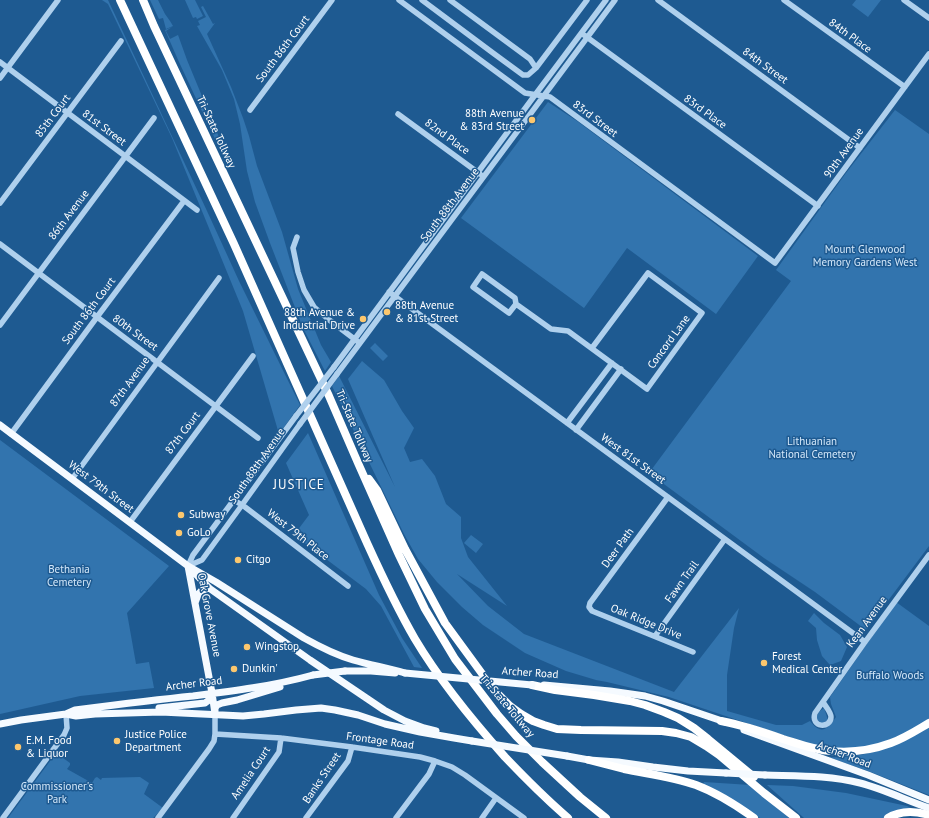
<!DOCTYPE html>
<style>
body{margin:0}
canvas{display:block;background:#1e5a91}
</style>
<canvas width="929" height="818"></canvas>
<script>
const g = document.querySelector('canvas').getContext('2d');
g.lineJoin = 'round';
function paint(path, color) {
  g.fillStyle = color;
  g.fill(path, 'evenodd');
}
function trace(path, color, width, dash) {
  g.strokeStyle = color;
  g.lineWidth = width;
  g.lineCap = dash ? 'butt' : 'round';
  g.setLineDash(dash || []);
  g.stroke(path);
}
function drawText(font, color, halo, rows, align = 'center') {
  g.font = font + ' "PT Sans",sans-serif';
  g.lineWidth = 3;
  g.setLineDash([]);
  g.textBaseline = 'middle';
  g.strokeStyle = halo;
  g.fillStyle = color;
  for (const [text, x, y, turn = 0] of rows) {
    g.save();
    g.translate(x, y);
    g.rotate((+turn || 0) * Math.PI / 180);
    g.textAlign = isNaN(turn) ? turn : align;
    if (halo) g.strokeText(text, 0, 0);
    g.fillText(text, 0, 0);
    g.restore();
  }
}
paint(new Path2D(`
 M102 0H108L207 211 239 281 300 405 279 434 243 311 172 138 108 4Z
 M150 0H158L165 14 170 21 173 26 166 29 163 18 159 19 158 17Z
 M185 0H195L203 16 197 19 196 17 193 18Z
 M856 0H881L868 17 852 5Z
 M203 6 213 24 215 23 207 34 231 87 243 118 249 136 257 166 282 232 298 289 321 345 331 362 325 371 303 328 270 243 255 202 247 171 240 124 234 99 222 70 197 26 200 25 198 21 206 17 201 7Z
 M172 27 166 31 170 39 178 35 187 60 221 142 224 154H222L179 62 165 30Z
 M548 102 577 121 758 256 716 314 627 248 584 308 461 218Z
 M895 110 929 134V546L866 630 815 592 764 558 649 473 791 281 776 270 846 173Z
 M375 343 388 356 383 361 370 348Z
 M362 361 384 380 402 411 414 428 404 448 410 462 422 459 435 476 446 504 461 517V538L468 557 507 606 457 574 488 606 524 634 674 692 739 608 734 628 727 675V711L776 725H802L810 721C821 735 827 730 836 717L831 704 830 697 896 602 929 626V720L913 730 872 747 824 749 669 697 607 682 596 680 566 671 525 653 483 625 462 607 437 582 418 559 404 534 332 386 339 376 395 487 348 379Z
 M308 433 379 595 402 638 422 668 414 667 381 606 366 589 294 535 309 515 286 463Z
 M0 440 169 566 127 613 136 664 149 662 154 688 80 696 0 714Z
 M471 535 483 544 476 553 464 543Z
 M814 613 824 623 840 635 847 647 841 661 830 665 822 656 817 640 816 628 808 621Z
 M824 708 828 720 823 724 817 720C816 715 819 711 824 708Z
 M929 725V795L868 771 828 757C870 759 893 745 929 725Z
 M56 753 70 763V765L67 769 92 783 95 778 97 777 101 780 102 778 140 777 149 783 144 794 163 808 153 818H8Z
 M704 782 750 785 789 818H760L733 800 703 785Z
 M767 785 793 786 846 793 907 806 913 809 886 816 884 818H804Z`), '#3274ae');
trace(new Path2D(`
 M399 0 525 93 550 97 775 263 929 54
 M422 0 493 53 523 75H528L536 68 587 0
 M450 0 530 59 536 68
 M658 0 860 148
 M784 0 905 87
 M904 0 929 18
 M584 35 818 206
 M0 62 197 210
 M0 78 58 0
 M250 110 332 0
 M398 114 480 174
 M0 203 121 41
 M297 237 293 248 298 272 304 290 314 307 328 319 357 341
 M0 244 258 438
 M389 292 865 642
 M516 304 509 313 473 287 482 274 515 298 516 304 551 329 568 331 647 389 702 313 648 273 592 348
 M0 325 154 118
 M334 367 535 95 606 0
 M337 374 615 0
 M567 423 612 363
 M576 430 621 369
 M11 434 97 317 184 201
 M72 479 219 278
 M668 497 590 603 589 607 592 611 693 652
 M234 500 245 507 348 586
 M130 522 253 356
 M188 566 193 555 296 416
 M188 566 202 560 242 505 300 424
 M655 636 725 539
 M823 702C826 707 831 712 831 717 831 729 810 728 815 713L865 642 929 555
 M215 734 281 738 352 747 420 757 435 761 452 767 465 775 524 818
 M3 818 64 735 67 728 66 714
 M158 818 209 749 214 741 215 734V714
 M233 818 279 752 281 738
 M306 818 348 761 352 747
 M396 818 429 774 435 761
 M482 818 496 798`), '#afd0ed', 5.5);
trace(new Path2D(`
 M0 425 188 566 216 582 304 638C320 647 336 655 353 660 370 665 388 668 405 673
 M188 566 212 693 215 714
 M192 570 209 588 310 660 384 710 405 721 424 728 436 731
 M195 603C198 594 199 590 209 588
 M345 671H371L395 673
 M544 685 610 691 645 696 663 701 725 722
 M159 708 205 703 209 700 212 694
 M215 712V708L217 705 222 703 237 700 280 687
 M66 714 75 710C114 705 153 700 193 696 233 691 273 686 313 675
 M0 724 21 720 66 714 76 716 95 714 161 712 243 716 264 714 296 710 321 708 335 710 358 715 385 724 420 732 454 738 472 741
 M744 730 868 775 929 800
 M567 756 589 760 618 762 653 767 688 771 726 773
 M765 775C797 776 829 775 860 783 883 789 906 800 929 808`), '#f5faff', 7);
trace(new Path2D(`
 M120 0 234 244 367 543C382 576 397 608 415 639 440 681 472 720 505 757 525 778 546 799 568 818
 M143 0 154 26 329 396 358 463 399 555 425 609 455 659 497 714 516 736 542 762 580 797 606 818
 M369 479 377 490 405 549 445 623 494 690 510 706 521 714 533 721 544 725 557 729 581 730 662 731 676 733 691 737 706 746 719 755 764 793 796 818
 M532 685 555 690 594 695 630 701 645 705 664 712 678 718 694 728 708 739 754 777
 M721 721C742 725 763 732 783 739 799 744 814 750 831 751 851 753 872 750 891 743 905 738 917 730 929 723
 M589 760C601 763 612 766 624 769 648 774 673 777 696 785 717 793 736 805 754 818
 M888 818C901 810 915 811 929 815`), '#fff', 8);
trace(new Path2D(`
 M296 416 334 367
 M300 424 337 374`), '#afd0ed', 5.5);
trace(new Path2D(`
 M405 673 532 685
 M313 675 345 671
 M472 741 567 756
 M726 773 765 775`), '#f5faff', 7);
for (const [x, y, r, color] of [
 [532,120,4,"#fcc76e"],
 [387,312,4,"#fcc76e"],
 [363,319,4,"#fcc76e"],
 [181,515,4,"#fcc76e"],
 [179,533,4,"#fcc76e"],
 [238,560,4,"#fcc76e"],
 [247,647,4,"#fcc76e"],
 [764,663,4,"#fcc76e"],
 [234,669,4,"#fcc76e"],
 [117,741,4,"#fcc76e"],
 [18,747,4,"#fcc76e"]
]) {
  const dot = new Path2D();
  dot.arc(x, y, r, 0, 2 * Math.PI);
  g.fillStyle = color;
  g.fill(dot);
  trace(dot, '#1e5a91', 1.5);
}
drawText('11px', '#fff', '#1e5a91', [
 ["84th Place",850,36,36],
 ["South 86th Court",283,49,-53],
 ["84th Street",765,66,36],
 ["83rd Place",705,112,36],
 ["85th Court",53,116,-53],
 ["83rd Street",595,119,37],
 ["81st Street",104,128,37],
 ["Tri-State Tollway",216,132,65],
 ["82nd Place",447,137,36],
 ["90th Avenue",844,153,-54],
 ["South 88th Avenue",450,205,-53],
 ["86th Avenue",69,215,-53],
 ["South 86th Court",89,311,-53],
 ["80th Street",135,333,36],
 ["Concord Lane",669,342,-54],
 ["87th Avenue",130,382,-54],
 ["Tri-State Tollway",354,426,67],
 ["87th Court",183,433,-53],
 ["West 81st Street",633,459,36],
 ["South 88th Avenue",257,466,-55],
 ["West 79th Street",101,487,37],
 ["West 79th Place",298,535,38],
 ["Deer Path",618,548,-54],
 ["Fawn Trail",682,582,-54],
 ["Oak Grove Avenue",209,615,79],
 ["Oak Ridge Drive",646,622,22],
 ["Kean Avenue",867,622,-54],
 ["Archer Road",530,673,4],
 ["Archer Road",194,684,-7],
 ["Tri-State Tollway",507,706,50],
 ["Frontage Road",380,741,8],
 ["Archer Road",844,755,21],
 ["Amelia Court",251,773,-56],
 ["Banks Street",322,778,-56]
]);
drawText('11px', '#fff', '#1e5a91', [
 ["88th Avenue",524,114,"right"],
 ["& 83rd Street",524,127,"right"],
 ["88th Avenue",395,306],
 ["& 81st Street",395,319],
 ["88th Avenue &",355,313,"right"],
 ["Industrial Drive",355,326,"right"],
 ["Subway",189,515],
 ["GoLo",187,533],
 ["Citgo",246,560],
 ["Wingstop",255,647],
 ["Forest",772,657],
 ["Medical Center",772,670],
 ["Dunkin'",242,669],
 ["Justice Police",125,735],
 ["Department",125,748],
 ["E.M. Food",26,741],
 ["& Liquor",26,754]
], 'left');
drawText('11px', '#d4e8fa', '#1e5a91', [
 ["Mount Glenwood",865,250],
 ["Memory Gardens West",865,263],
 ["Lithuanian",812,442],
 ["National Cemetery",812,455],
 ["Bethania",69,570],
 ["Cemetery",69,583],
 ["Buffalo Woods",890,676],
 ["Commissioner's",57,787],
 ["Park",57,800]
]);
g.letterSpacing = '1px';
drawText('13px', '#fff', '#1e5a91', [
 ["JUSTICE",299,485]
]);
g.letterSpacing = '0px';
</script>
